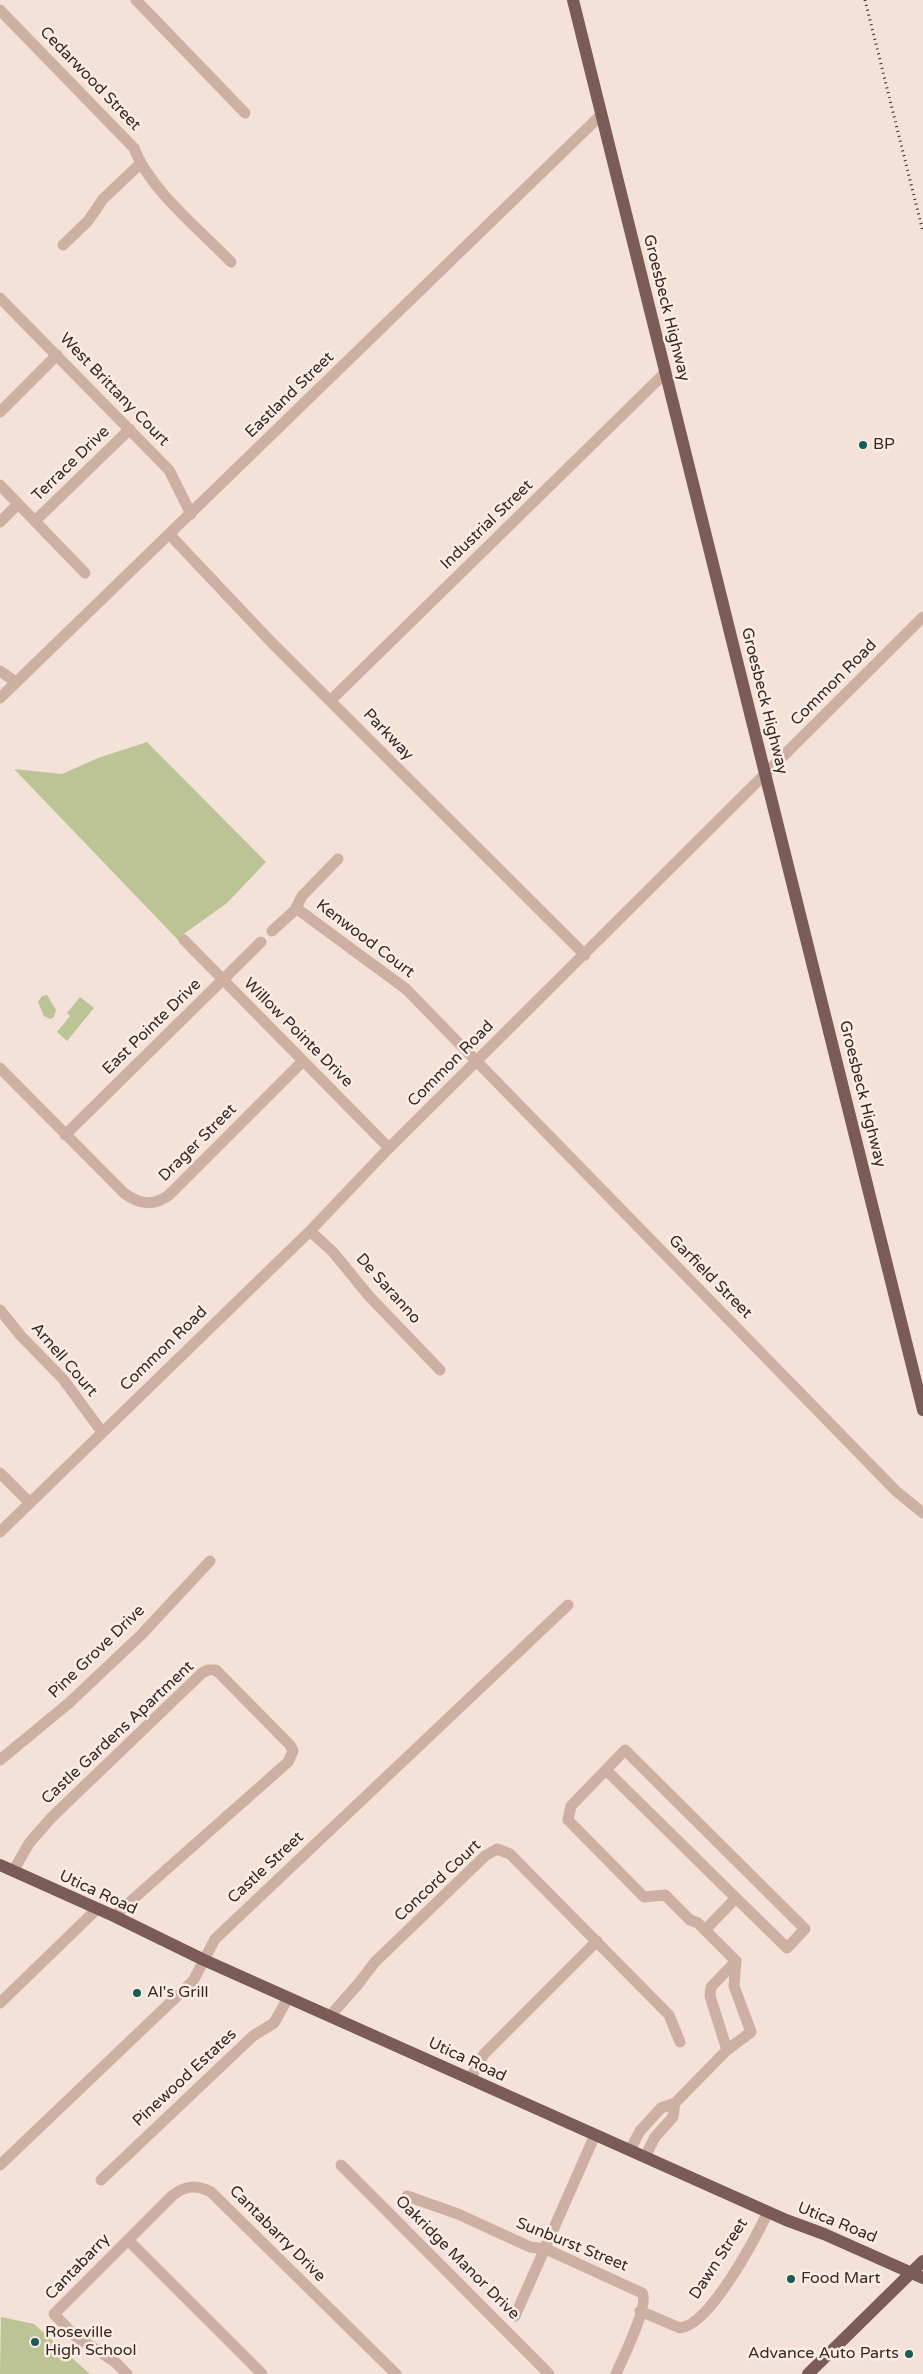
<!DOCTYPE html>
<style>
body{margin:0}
canvas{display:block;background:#f4e2d8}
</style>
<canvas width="923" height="2374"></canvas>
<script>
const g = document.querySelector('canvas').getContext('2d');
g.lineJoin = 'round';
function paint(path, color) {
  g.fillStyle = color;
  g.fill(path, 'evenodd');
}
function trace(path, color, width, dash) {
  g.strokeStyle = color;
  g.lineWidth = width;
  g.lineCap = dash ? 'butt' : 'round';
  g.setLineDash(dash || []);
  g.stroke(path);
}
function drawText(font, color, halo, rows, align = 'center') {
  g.font = font + ' "Varela Round",sans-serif';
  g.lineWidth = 5;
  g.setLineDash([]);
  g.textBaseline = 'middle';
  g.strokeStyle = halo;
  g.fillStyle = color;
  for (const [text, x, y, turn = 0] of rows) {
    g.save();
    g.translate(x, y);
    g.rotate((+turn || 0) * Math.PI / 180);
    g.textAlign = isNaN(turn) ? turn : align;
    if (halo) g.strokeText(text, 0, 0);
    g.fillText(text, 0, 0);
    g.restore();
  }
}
paint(new Path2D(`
 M147 742 266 862 227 903 185 933 180 942 14 769 62 774 98 758Z
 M47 995 56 1010 54 1017 50 1019 44 1016 38 1002 42 996Z
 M80 997 94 1008 67 1041 57 1032 70 1016 67 1013Z
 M1 2317 34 2324 90 2374H0Z`), '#bcc496');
trace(new Path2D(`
 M136 0 245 113
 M0 10 134 148C149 189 200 230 231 262
 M63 245 88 221 103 199 140 164
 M0 298 169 470 191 514
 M0 412 57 355
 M0 485 85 573
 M35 521 130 429
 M0 522 18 504
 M170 535 273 644 585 955
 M0 671 16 682
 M0 698 601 115
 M331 700 665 373
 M296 908 406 989 896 1491 923 1513
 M272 931 295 910 302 896 338 859
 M184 940 389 1148
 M0 1068 124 1193C139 1204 153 1207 169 1195L303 1061
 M65 1135 261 942
 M310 1231 333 1252 369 1296 440 1370
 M0 1310 21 1336 63 1379 102 1432
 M0 1473 30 1503
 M0 1532 310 1231 389 1148 923 617
 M0 1760 69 1703 141 1635 210 1561
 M606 1770 736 1898
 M13 1871 30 1842 52 1817 202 1673 208 1670H216L290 1745 293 1751 288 1762 114 1916
 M0 2003 97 1909
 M330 2016 359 1983 375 1962 485 1856 497 1849 510 1854 669 2015 680 2042
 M727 2050 710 1996 711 1987 736 1961
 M470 2079 484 2054 597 1941
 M630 2150 640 2131 661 2108 675 2103 727 2050 751 2032 734 1986 736 1961 698 1923 690 1920 665 1895 644 1897 568 1820 571 1806 625 1750 805 1929 787 1948 736 1898 705 1930
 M645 2157 655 2137 673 2117 675 2103
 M0 2165 193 1981 215 1939 568 1605
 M341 2165 549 2374
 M101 2180 253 2036 274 2023 288 1998
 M407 2196 458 2214 530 2247 546 2249 642 2293C650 2304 622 2360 616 2374
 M128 2240 262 2374
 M640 2311 680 2328C710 2325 755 2239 768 2212
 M515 2316 595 2135
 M127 2374 114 2361 75 2336 54 2314 173 2195C186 2185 197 2185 211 2192L396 2374`), '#cdafa3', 11);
trace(new Path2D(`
 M573 0 923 1410
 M0 1865 114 1916 204 1960 786 2220 824 2234 923 2278
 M808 2374 923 2261`), '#7b5b55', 12);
trace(new Path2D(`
 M865 0 923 232`), '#372826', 3, [1, 4]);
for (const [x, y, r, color] of [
 [863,445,5,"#175c55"],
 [137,1993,5,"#175c55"],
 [791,2279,5,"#175c55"],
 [35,2342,5,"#175c55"],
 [909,2354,5,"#175c55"]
]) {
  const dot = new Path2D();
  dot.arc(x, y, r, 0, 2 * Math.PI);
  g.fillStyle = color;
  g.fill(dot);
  trace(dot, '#fbede4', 2);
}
drawText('16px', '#372826', '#fbede4', [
 ["Cedarwood Street",90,79,46],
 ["Groesbeck Highway",666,308,76],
 ["West Brittany Court",114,390,46],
 ["Eastland Street",290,395,-44],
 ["Terrace Drive",71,464,-44],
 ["Industrial Street",487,525,-44],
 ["Common Road",834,683,-45],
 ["Groesbeck Highway",764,701,76],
 ["Parkway",388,735,46],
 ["Kenwood Court",365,939,37],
 ["East Pointe Drive",152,1027,-44],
 ["Willow Pointe Drive",298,1033,45],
 ["Common Road",451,1064,-45],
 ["Groesbeck Highway",862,1094,76],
 ["Drager Street",198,1143,-45],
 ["Garfield Street",710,1277,45],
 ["De Saranno",388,1289,48],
 ["Common Road",164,1349,-44],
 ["Arnell Court",64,1360,49],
 ["Pine Grove Drive",97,1652,-44],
 ["Castle Gardens Apartment",118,1733,-43],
 ["Castle Street",266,1868,-43],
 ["Concord Court",438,1881,-43],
 ["Utica Road",98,1893,25],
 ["Utica Road",467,2060,25],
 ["Pinewood Estates",185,2078,-43],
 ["Utica Road",837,2223,22],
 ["Cantabarry Drive",277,2234,45],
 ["Sunburst Street",572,2245,22],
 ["Oakridge Manor Drive",457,2258,45],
 ["Dawn Street",719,2259,-57],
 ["Cantabarry",78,2267,-46]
]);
drawText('16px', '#372826', '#fbede4', [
 ["BP",873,445],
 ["Al's Grill",147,1993],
 ["Food Mart",801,2279],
 ["Roseville",45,2333],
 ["High School",45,2351],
 ["Advance Auto Parts",899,2354,"right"]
], 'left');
</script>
